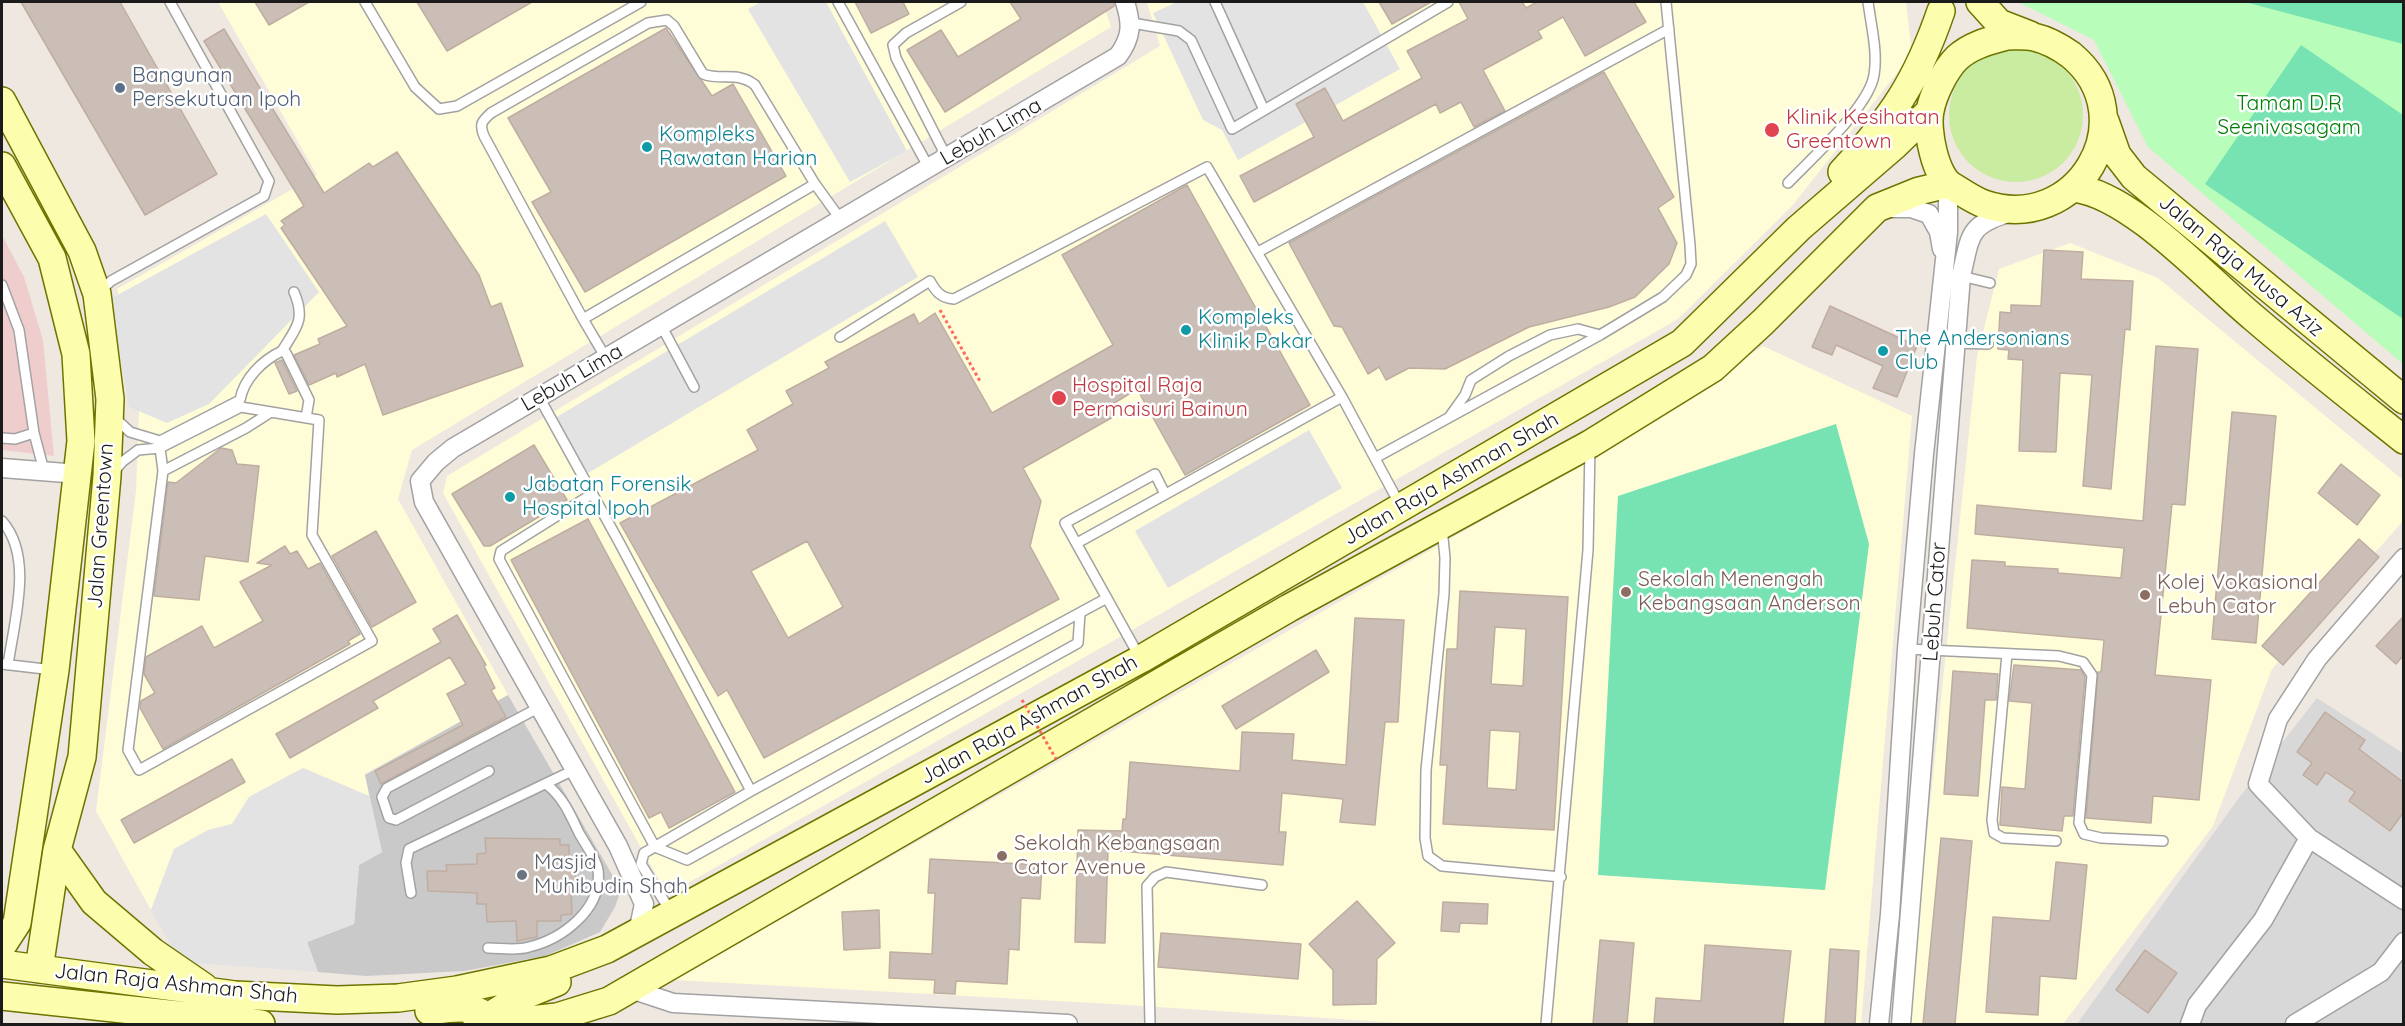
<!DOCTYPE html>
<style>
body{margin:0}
#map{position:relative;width:2405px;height:1026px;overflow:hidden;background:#eee8e0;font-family:Quicksand,sans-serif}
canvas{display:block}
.frame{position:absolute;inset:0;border:3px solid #1b1b1b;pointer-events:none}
</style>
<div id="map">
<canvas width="2405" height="1026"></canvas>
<div class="frame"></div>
</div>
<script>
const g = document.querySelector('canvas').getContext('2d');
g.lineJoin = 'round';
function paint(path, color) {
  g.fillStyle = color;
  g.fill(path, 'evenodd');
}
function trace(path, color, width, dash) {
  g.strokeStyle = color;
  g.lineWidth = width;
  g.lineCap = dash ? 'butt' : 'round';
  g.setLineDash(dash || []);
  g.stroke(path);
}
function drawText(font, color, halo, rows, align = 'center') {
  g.font = font + ' Quicksand,sans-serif';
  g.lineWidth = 5;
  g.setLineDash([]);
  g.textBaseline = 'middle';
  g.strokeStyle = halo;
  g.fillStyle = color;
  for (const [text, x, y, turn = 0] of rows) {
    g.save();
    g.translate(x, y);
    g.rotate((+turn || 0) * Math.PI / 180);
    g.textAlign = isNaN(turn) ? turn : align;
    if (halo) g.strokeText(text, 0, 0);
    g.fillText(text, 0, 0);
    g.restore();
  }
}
paint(new Path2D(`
 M2317 698 2403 753V1024H2077L2238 799Z`), '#d9d8d8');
paint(new Path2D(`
 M2 235 24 277 43 340 54 456 2 450Z`), '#f0cdcd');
paint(new Path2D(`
 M218 2H1103L1111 27 412 450 398 499 508 695 365 774 369 796 303 768 249 797 232 824 208 830 174 849 151 910 96 811 136 491 139 412 130 333 117 289 317 175Z
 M1147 2H1906L1912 54 1792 206 1678 319 681 887 659 880 443 493 447 476 1160 46Z
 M2070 243 2158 278 2403 480V521L2272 669 2213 826 2063 1024H1907L1977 356 1999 269Z
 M1763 346 1912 416 1861 1024H1415L1112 1004 674 980 1601 453Z`), '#fffdd7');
paint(new Path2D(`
 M508 695 621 890 615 907 600 932 545 956 464 971 366 976 318 972 307 942 354 924 359 865 382 852 365 775Z`), '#c9c9c9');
paint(new Path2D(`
 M1949 115a67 67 0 1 1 134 0a67 67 0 1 1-134 0Z`), '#caeca1');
paint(new Path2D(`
 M2018 2H2403V364L2148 147 2094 40Z`), '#b8fdb9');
paint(new Path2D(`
 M2245 2H2403V44Z
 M2301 45 2403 115V319L2205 184Z
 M1836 424 1869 544 1825 890 1598 875 1618 496Z`), '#77e3b3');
paint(new Path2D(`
 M761 2H826L907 151 850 182 748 9Z
 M1177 2H1363L1400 69 1238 160 1222 130 1203 120 1153 13Z
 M266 214 319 292 209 404 167 423 129 407 110 299Z
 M885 221 918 277 588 473 555 418Z
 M1309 430 1342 488 1168 588 1135 531Z
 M303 768 369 796 382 852 359 865 354 924 307 942 318 972 180 962 151 910 174 849 208 830 232 824 249 797Z`), '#e3e3e3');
const building = new Path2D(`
 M21 2H120L217 174 145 215Z
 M255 2H309L269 25Z
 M417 2H532L447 51Z
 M855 2H903L909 14 871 33Z
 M1010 2H1114V6L945 112 907 50 941 30 958 57 1021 19Z
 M1379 2H1431L1392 24Z
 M1459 2H1522L1526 8 1537 2H1634L1646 22 1585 56 1563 17 1538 31 1542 38 1483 70 1505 111 1474 127 1461 102 1440 113 1436 104 1254 202 1240 176 1314 137 1296 104 1325 88 1343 121 1422 78 1407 51 1468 19Z
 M666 28 712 96 733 84 786 176 585 292 532 202 551 192 508 118Z
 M224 29 324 193 369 163 373 167 397 152 479 275 491 307 501 303 523 366 383 415 365 364 337 377 336 373 309 385 294 355 320 344 318 339 347 326 281 228 285 225 281 221 304 206 204 41Z
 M1604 72 1674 197 1658 208 1677 243 1669 264 1635 297 1609 307 1529 327 1445 369 1409 368 1386 380 1379 367 1368 374 1342 327 1334 326 1289 243Z
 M1187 185 1310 405 1185 475 1137 389 1108 407 1113 417 1023 468 1041 501 1030 546 1059 599 764 758 727 690 718 696 620 523 758 450 747 430 793 404 786 391 829 368 825 362 914 314 919 324 935 313 992 413 1113 345 1062 255ZM807 541 843 607 788 638 751 571Z
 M2044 250 2083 252 2081 279 2133 281 2130 330 2125 329 2111 489 2083 486 2092 375 2060 373 2056 452 2019 451 2023 360 2008 359 2009 350 1998 349 2000 312 2011 313V305L2041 306Z
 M1830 306 1917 346 1897 397 1873 388 1883 366 1836 345 1832 355 1812 347Z
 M2156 346 2198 349 2185 505 2172 504 2155 675 2211 680 2199 800 2153 796 2151 823 2086 818 2098 672H2101L2104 640 1967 628 1972 560 2005 562V566L2058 569V573L2121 578 2124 548 1975 534 1977 505 2143 521Z
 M282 360 297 391 289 394 275 363Z
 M2232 412 2276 416 2256 643 2212 639Z
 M534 445 567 500 490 546H484L452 494Z
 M221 448 232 450 237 464 259 466 248 562 205 556 199 600 154 596 168 482 176 483Z
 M2341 464 2380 495 2357 525 2318 493Z
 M588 519 735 792 669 828 661 812 649 818 511 560Z
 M376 531 416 602 372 627 332 556Z
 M2359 539 2379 557 2283 665 2262 646Z
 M285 546 290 554 297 551 308 569 320 563 360 634 348 641 350 644 163 749 140 708 141 701 155 693 144 674 146 657 202 626 214 648 263 621 240 582 272 565 257 563Z
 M1460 591 1568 597 1554 830 1443 824 1447 765H1440L1447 649H1457ZM1495 627 1526 629 1523 686 1491 684ZM1490 730 1520 732 1516 790 1487 788Z
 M457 615 486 665 484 666 495 688 491 690 506 717 381 784 375 771 463 725 447 694 466 684 450 657 373 701 378 708 290 758 276 734 441 642 433 629Z
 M2403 617V656L2396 664 2376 646Z
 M1355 618 1404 620 1398 722H1385L1375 825 1340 822 1343 799 1282 793 1279 832H1286L1283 865 1108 850 1105 943 1075 942 1078 830 1122 831 1123 819H1126L1130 762 1240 771 1242 732 1294 734 1292 760 1346 765Z
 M1316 650 1329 672 1236 729 1222 706Z
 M2014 665 2081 670 2085 677 2073 816H2064L2062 831 2000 825 2002 787 2025 789 2032 703 2009 701Z
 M1953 671 1998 674 1996 700H1985L1978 796 1944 794Z
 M2325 712 2365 740 2359 749 2403 782V813L2390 831 2349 801 2355 792 2326 772 2317 785 2303 775 2312 763 2297 752Z
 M232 759 245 782 134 843 121 820Z
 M485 838 560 839V845H569V870L574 872 578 884 571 891 572 914 561 915V921H537V937L517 941 516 921 487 922 486 904H477V893L428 891 427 871H447L446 865 477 864V854L486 853Z
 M1941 838 1972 841 1955 1024H1923Z
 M930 859 1042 865 1040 899 1021 898 1019 950 1009 949 1007 984 956 981 955 994 934 993 935 980 889 978 890 952 932 954 935 893H928Z
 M2056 862 2087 865 2076 979 2040 976 2038 1015 1986 1012 1993 917 2050 921Z
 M1357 901 1395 943 1377 959 1376 1004 1333 1005V970L1309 944Z
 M1443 902 1488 904 1487 924 1460 923 1459 932 1441 931Z
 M879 910 880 948 844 950 842 912Z
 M1161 933 1301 944 1298 979 1158 967Z
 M1600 940 1634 943 1627 1024H1593Z
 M1705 945 1791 951 1783 1024H1654L1656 998 1701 1001Z
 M1830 949 1859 951 1855 1024H1825Z
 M2145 950 2177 973 2148 1013 2116 990Z`);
paint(building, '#cabeb6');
trace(building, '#c0ada1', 1.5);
const service = new Path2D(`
 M365 2 415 87 439 109 457 106 641 2
 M838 2 929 168
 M1215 2 1264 110
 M1132 23 1179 31 1191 40 1232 129 1448 2
 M947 158 896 58 893 45 906 33 961 2
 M1788 183C1811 159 1869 107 1874 75 1878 52 1871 25 1868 2
 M1258 252 1669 29
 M1961 276 1990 283
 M2 285 19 330 34 433 44 471
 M99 292 111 281 264 196 269 181 170 2
 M583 319 484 136C479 124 482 121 491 113L648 23 667 20 674 26 703 74C721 81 738 71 755 85L815 184
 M661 325 694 387
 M840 337 930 281C936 292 941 298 954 299L1207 167 1342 397 1400 505
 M1953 343 1988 344
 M282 351C296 328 306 320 294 292
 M606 358 583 319 815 184 841 220
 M539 397 619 542 751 791
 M1450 416 1465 395 1471 380 1509 356 1550 335 1578 329 1600 335
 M114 417 130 432 160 441 240 400C244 378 263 360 282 351L286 353 309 400 306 418
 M2 438 15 439 34 433
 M1375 458 1600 335 1663 297 1686 275 1691 264 1690 245 1666 2
 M163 471 246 428 271 412
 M113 473 122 462 138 450 160 448 241 407 319 420 312 535 372 641 139 770 128 750 163 471 160 448
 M592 494 501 551 499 559 655 847 687 860 1078 643 1080 613
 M2 521C34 557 14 621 8 665
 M1442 528 1445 558 1444 594 1426 770 1425 838 1428 856 1442 866 1561 877
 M1077 543 1342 397
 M1907 649 2059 656 2083 662 2092 675 2079 823 2084 834 2101 838 2163 841
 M2007 654 1992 820 1994 833 2003 838 2056 841
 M1139 656 1065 523 1155 474 1165 494
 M2 664 53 670
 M489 771 396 820 389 818 382 797 387 788 540 707
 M411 893 406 863 409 849 576 769
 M671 912 641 864 644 853 751 791 1107 598
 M488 948C501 948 517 951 529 947 562 939 603 909 598 870 596 858 585 844 579 833 570 814 563 797 546 784
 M1150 1024 1147 886 1155 877 1166 872 1262 885
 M1546 1024 1588 550 1590 447`);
const minor = new Path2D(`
 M1888 208H1911L1929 214 1939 232 1942 249
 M2 468 79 474
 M2404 558 2317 659 2278 719 2258 784 2309 838 2404 900
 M638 932 644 904 618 846 424 502 420 481 436 462 453 448 1118 56C1132 37 1132 24 1125 2
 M631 989 673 1003 1068 1024
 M1879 1024 1890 914 1907 649 1924 454 1948 232V184
 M1901 1024 1961 276C1971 235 1967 225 2011 212
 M2190 1024 2197 1005 2263 920 2309 838
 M2295 1024 2381 972 2404 942`);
const secondary = new Path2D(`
 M1980 2 1999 23 2030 35
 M2007 36C2016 36 2026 35 2034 37 2047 40 2060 47 2071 55 2147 118 2077 236 1984 204 1973 200 1962 192 1952 186 1935 177 1926 129 1930 111 1933 94 1945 70 1957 58 1971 45 1989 41 2007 36Z
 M2 101 82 251 97 294 110 399 107 476 82 757 57 850 39 969
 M2105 121 2117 155 2134 177 2404 400
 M2 166 52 258 76 354 81 441 55 670 17 923 2 946
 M1842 172C1892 118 1917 81 1941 11
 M2074 188C2132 195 2208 280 2254 318 2303 360 2354 400 2404 440
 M57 850 94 902 153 952 204 987
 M2 964 235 995 337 1000 398 998 457 990 551 970 607 949 1141 659 1682 343 1799 228 1894 146 1930 111
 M2 996 261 1024
 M429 1011C452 1008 478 1002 493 1024
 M477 1024 520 997 557 982
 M494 1024 557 1017 609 1001 1289 608 1590 444 1713 368 1763 322 1877 208 1919 191 1948 184`);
trace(service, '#a2a2a2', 12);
trace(minor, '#a2a2a2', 21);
trace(secondary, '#6e7400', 30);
trace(new Path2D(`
 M940 310 981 383`), '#ff675f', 3, [3, 3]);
trace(service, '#fff', 9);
trace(minor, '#fff', 18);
trace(secondary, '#fdfdae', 27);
trace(new Path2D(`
 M1022 700 1056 759`), '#ff675f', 3, [3, 3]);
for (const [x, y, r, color] of [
 [120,88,6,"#5c6f8a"],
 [1772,130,8,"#e0444e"],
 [647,147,6,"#0f9aa8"],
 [1186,330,6,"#0f9aa8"],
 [1883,351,6,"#0f9aa8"],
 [1059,398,8,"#e0444e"],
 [510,497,6,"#0f9aa8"],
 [1626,592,6,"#8d6e63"],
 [2145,595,6,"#8d6e63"],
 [1002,856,6,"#8d6e63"],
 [522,875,6,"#6b7280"]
]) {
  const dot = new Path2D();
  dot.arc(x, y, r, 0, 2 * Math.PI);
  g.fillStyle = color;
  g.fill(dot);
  trace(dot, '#fff', 2);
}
drawText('21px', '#4e5e75', '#fff', [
 ["Bangunan",132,76],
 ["Persekutuan Ipoh",132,100]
], 'left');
drawText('21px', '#047e07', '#fff', [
 ["Taman D.R",2289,104],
 ["Seenivasagam",2289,128]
]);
drawText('21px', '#be3a42', '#fff', [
 ["Klinik Kesihatan",1786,118],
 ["Greentown",1786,142],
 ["Hospital Raja",1072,386],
 ["Permaisuri Bainun",1072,410]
], 'left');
drawText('21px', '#1b1b1b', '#fff', [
 ["Lebuh Lima",991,132,-30],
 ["Jalan Raja Musa Aziz",2241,266,40],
 ["Lebuh Lima",572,378,-30],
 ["Jalan Raja Ashman Shah",1451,479,-30],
 ["Jalan Greentown",101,526,-86],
 ["Lebuh Cator",1935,602,-86],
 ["Jalan Raja Ashman Shah",1029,720,-29],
 ["Jalan Raja Ashman Shah",176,984,6]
]);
drawText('21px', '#0d838f', '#fff', [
 ["Kompleks",659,135],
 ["Rawatan Harian",659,159],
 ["Kompleks",1198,318],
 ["Klinik Pakar",1198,342],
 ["The Andersonians",1895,339],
 ["Club",1895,363],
 ["Jabatan Forensik",522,485],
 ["Hospital Ipoh",522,509]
], 'left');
drawText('21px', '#785e54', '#fff', [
 ["Sekolah Menengah",1638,580],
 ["Kebangsaan Anderson",1638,604],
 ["Kolej Vokasional",2157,583],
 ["Lebuh Cator",2157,607],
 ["Sekolah Kebangsaan",1014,844],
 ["Cator Avenue",1014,868]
], 'left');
drawText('21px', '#5b616d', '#fff', [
 ["Masjid",534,863],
 ["Muhibudin Shah",534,887]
], 'left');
</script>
